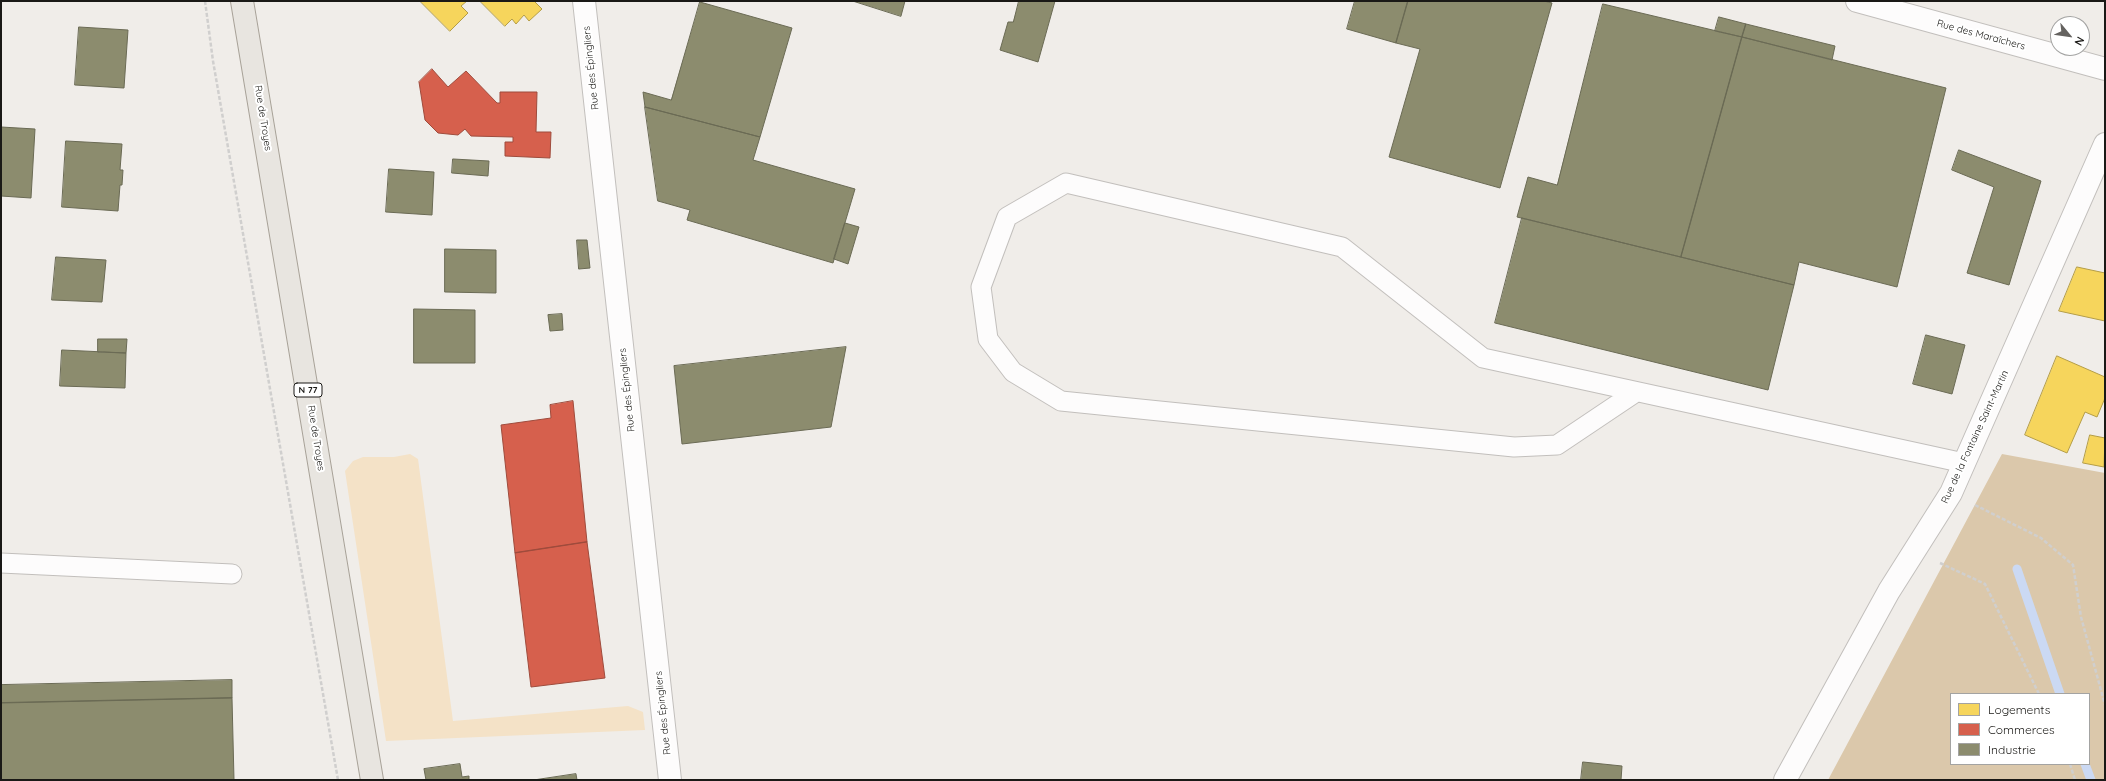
<!DOCTYPE html>
<meta charset="utf-8">
<style>
body{margin:0}
#map{position:relative;width:2106px;height:781px;overflow:hidden;background:#f0ede9;font-family:Quicksand,sans-serif}
canvas{display:block}
.frame{position:absolute;inset:0;border:2px solid #1a1916;pointer-events:none}
.legend{position:absolute;left:1950px;top:693px;width:140px;height:72px;box-sizing:border-box;background:#fff;border:1px solid #a3a3a2;margin:0;padding:5px 7px;list-style:none;font-size:12px;color:#1a1916}
.legend li{display:flex;align-items:center;gap:8px;height:20px}
.legend b{width:20px;border:1px solid #a3a3a2}
.north{position:absolute;left:2050px;top:16px;width:40px;height:40px;box-sizing:border-box;background:#fff;border:1px solid #a3a3a2;border-radius:50%;rotate:119deg;font-size:11px;font-weight:700;line-height:16px;text-align:center;color:#1a1916}
.north::after{content:'';display:block;margin:auto;width:14px;height:18px;background:#656360;clip-path:polygon(50% 0,100% 100%,50% 72%,0 100%)}
</style>
<div id="map">
<canvas width="2106" height="781"></canvas>
<div class="frame"></div>
<ul class="legend">
<li><b style="height:11px;background:#f6d55c"></b>Logements</li>
<li><b style="height:11px;background:#d6604d"></b>Commerces</li>
<li><b style="height:11px;background:#8c8c6e"></b>Industrie</li>
</ul>
<div class="north">N</div>
</div>
<script>
const g = document.querySelector('canvas').getContext('2d');
g.lineJoin = 'round';
function paint(path, color) {
  g.fillStyle = color;
  g.fill(path, 'evenodd');
}
function trace(path, color, width, dash) {
  g.strokeStyle = color;
  g.lineWidth = width;
  g.lineCap = dash ? 'butt' : 'round';
  g.setLineDash(dash || []);
  g.stroke(path);
}
function drawText(font, color, halo, rows, align = 'center') {
  g.font = font + ' Quicksand,sans-serif';
  g.lineWidth = 4;
  g.setLineDash([]);
  g.textBaseline = 'middle';
  g.strokeStyle = halo;
  g.fillStyle = color;
  for (const [text, x, y, turn = 0] of rows) {
    g.save();
    g.translate(x, y);
    g.rotate((+turn || 0) * Math.PI / 180);
    g.textAlign = isNaN(turn) ? turn : align;
    if (halo) g.strokeText(text, 0, 0);
    g.fillText(text, 0, 0);
    g.restore();
  }
}
paint(new Path2D(`
 M410 454 418 459 453 721 628 706 643 712 645 730 386 741 345 471 353 461 363 457H394Z`), '#f4e2c7');
paint(new Path2D(`
 M2002 454 2105 473V780H1828ZM1951 694H2089V764H1951Z`), '#dbc8ab');
const homes = new Path2D(`
 M420 1H467L461 6 468 13 450 31Z
 M480 1H534L542 9 529 21 524 15 516 24 512 19 505 26Z
 M2077 267 2105 273V321L2059 311Z
 M2057 356 2105 377V398L2097 417 2085 412 2067 453 2025 435Z
 M2090 435 2105 438 2104 467 2083 463Z`);
paint(homes, '#f6d55c');
trace(homes, '#b49d47', 1);
const shops = new Path2D(`
 M432 69 448 87 466 71 497 103H500V92H537L536 132H551L550 158 505 156V142H513V137L471 136 465 129 458 135 438 133 425 120 419 82Z
 M573 401 587 542 515 553 501 425 551 418 550 405Z
 M587 542 605 678 531 687 515 553Z`);
paint(shops, '#d6604d');
trace(shops, '#9e4b3c', 1);
const industry = new Path2D(`
 M853 1H905L901 16Z
 M1019 1H1055L1038 62 1000 50 1008 22H1013Z
 M1355 1H1408L1396 43 1347 29Z
 M1408 1H1544L1552 3 1500 188 1389 157 1420 49 1396 43Z
 M700 2 792 28 760 137 645 107 643 92 671 100Z
 M1603 4 1742 37 1681 257 1517 217 1528 177 1557 185Z
 M1719 17 1746 24 1742 37 1715 31Z
 M1746 24 1835 46 1832 60 1742 37Z
 M79 27 128 30 124 88 75 85Z
 M1742 37 1946 88 1897 287 1799 262 1794 285 1681 257Z
 M645 107 760 137 753 160 855 189 833 263 687 220 690 210 658 201Z
 M1 127 35 129 31 198 1 196Z
 M66 141 122 144 120 170H123L122 185H120L118 211 62 207Z
 M1959 150 2041 181 2009 285 1967 273 1994 187 1952 170Z
 M453 159 489 161 488 176 452 173Z
 M389 169 434 172 432 215 386 212Z
 M1522 218 1794 285 1768 390 1495 323Z
 M845 223 859 227 848 264 834 259Z
 M577 240H587L590 268 579 269Z
 M445 249 496 250V293L445 292Z
 M56 257 106 260 102 302 52 300Z
 M414 309 475 310V363H414Z
 M562 314 563 330 550 331 548 315Z
 M1926 335 1965 345 1952 394 1913 384Z
 M98 339H127L126 353 98 352Z
 M846 347 831 427 682 444 674 366Z
 M62 350 126 353 125 388 60 386Z
 M232 680V698L1 703V685Z
 M232 698 234 780H1V703Z
 M1583 762 1622 766 1621 780H1581Z
 M460 764 462 777 469 776V780H426L424 769Z
 M576 774 577 780H534Z`);
paint(industry, '#8c8c6e');
trace(industry, '#6a6a54', 1);
trace(new Path2D(`
 M2017 569 2060 694
 M2085 764 2091 780`), '#cbd9f3', 9);
const lane = new Path2D(`
 M1636 392 1557 445 1514 447 1061 401 1013 372 988 339 981 287 1007 217 1066 183 1342 247 1483 358 1964 463
 M1 563 232 574`);
const street = new Path2D(`
 M584 1 670 780
 M1857 1 2105 69
 M1785 780 1889 591 1951 493 2105 144`);
const primary = new Path2D(`
 M242 1 372 780`);
trace(lane, '#c2bfbc', 21);
trace(street, '#c2bfbc', 24);
trace(primary, '#a8a298', 24);
trace(new Path2D(`
 M205 1 213 61 338 780
 M1975 505 2041 538 2073 565 2081 617 2105 705
 M1940 563 1985 584 2039 694
 M2070 764 2075 780`), '#d0cfce', 2.5, [4, 2]);
trace(lane, '#fdfcfc', 19);
trace(street, '#fdfcfc', 22);
trace(primary, '#e8e5e0', 22);
for (const [x, y, w] of [
 [308,390,28]
]) {
  const box = new Path2D();
  box.roundRect(x - w / 2, y - 7, w, 14, 3);
  g.fillStyle = '#fff';
  g.fill(box);
  trace(box, '#1a1916', 1);
}
drawText('bold 9px', '#1a1916', null, [
 ["N 77",308,390]
]);
drawText('10px', '#1a1916', '#fff', [
 ["Rue des Maraîchers",1981,35,15],
 ["Rue des Épingliers",591,68,-96],
 ["Rue de Troyes",263,118,81],
 ["Rue des Épingliers",627,390,-96],
 ["Rue de la Fontaine Saint-Martin",1975,437,-65],
 ["Rue de Troyes",316,438,81],
 ["Rue des Épingliers",663,713,-96]
]);
</script>
